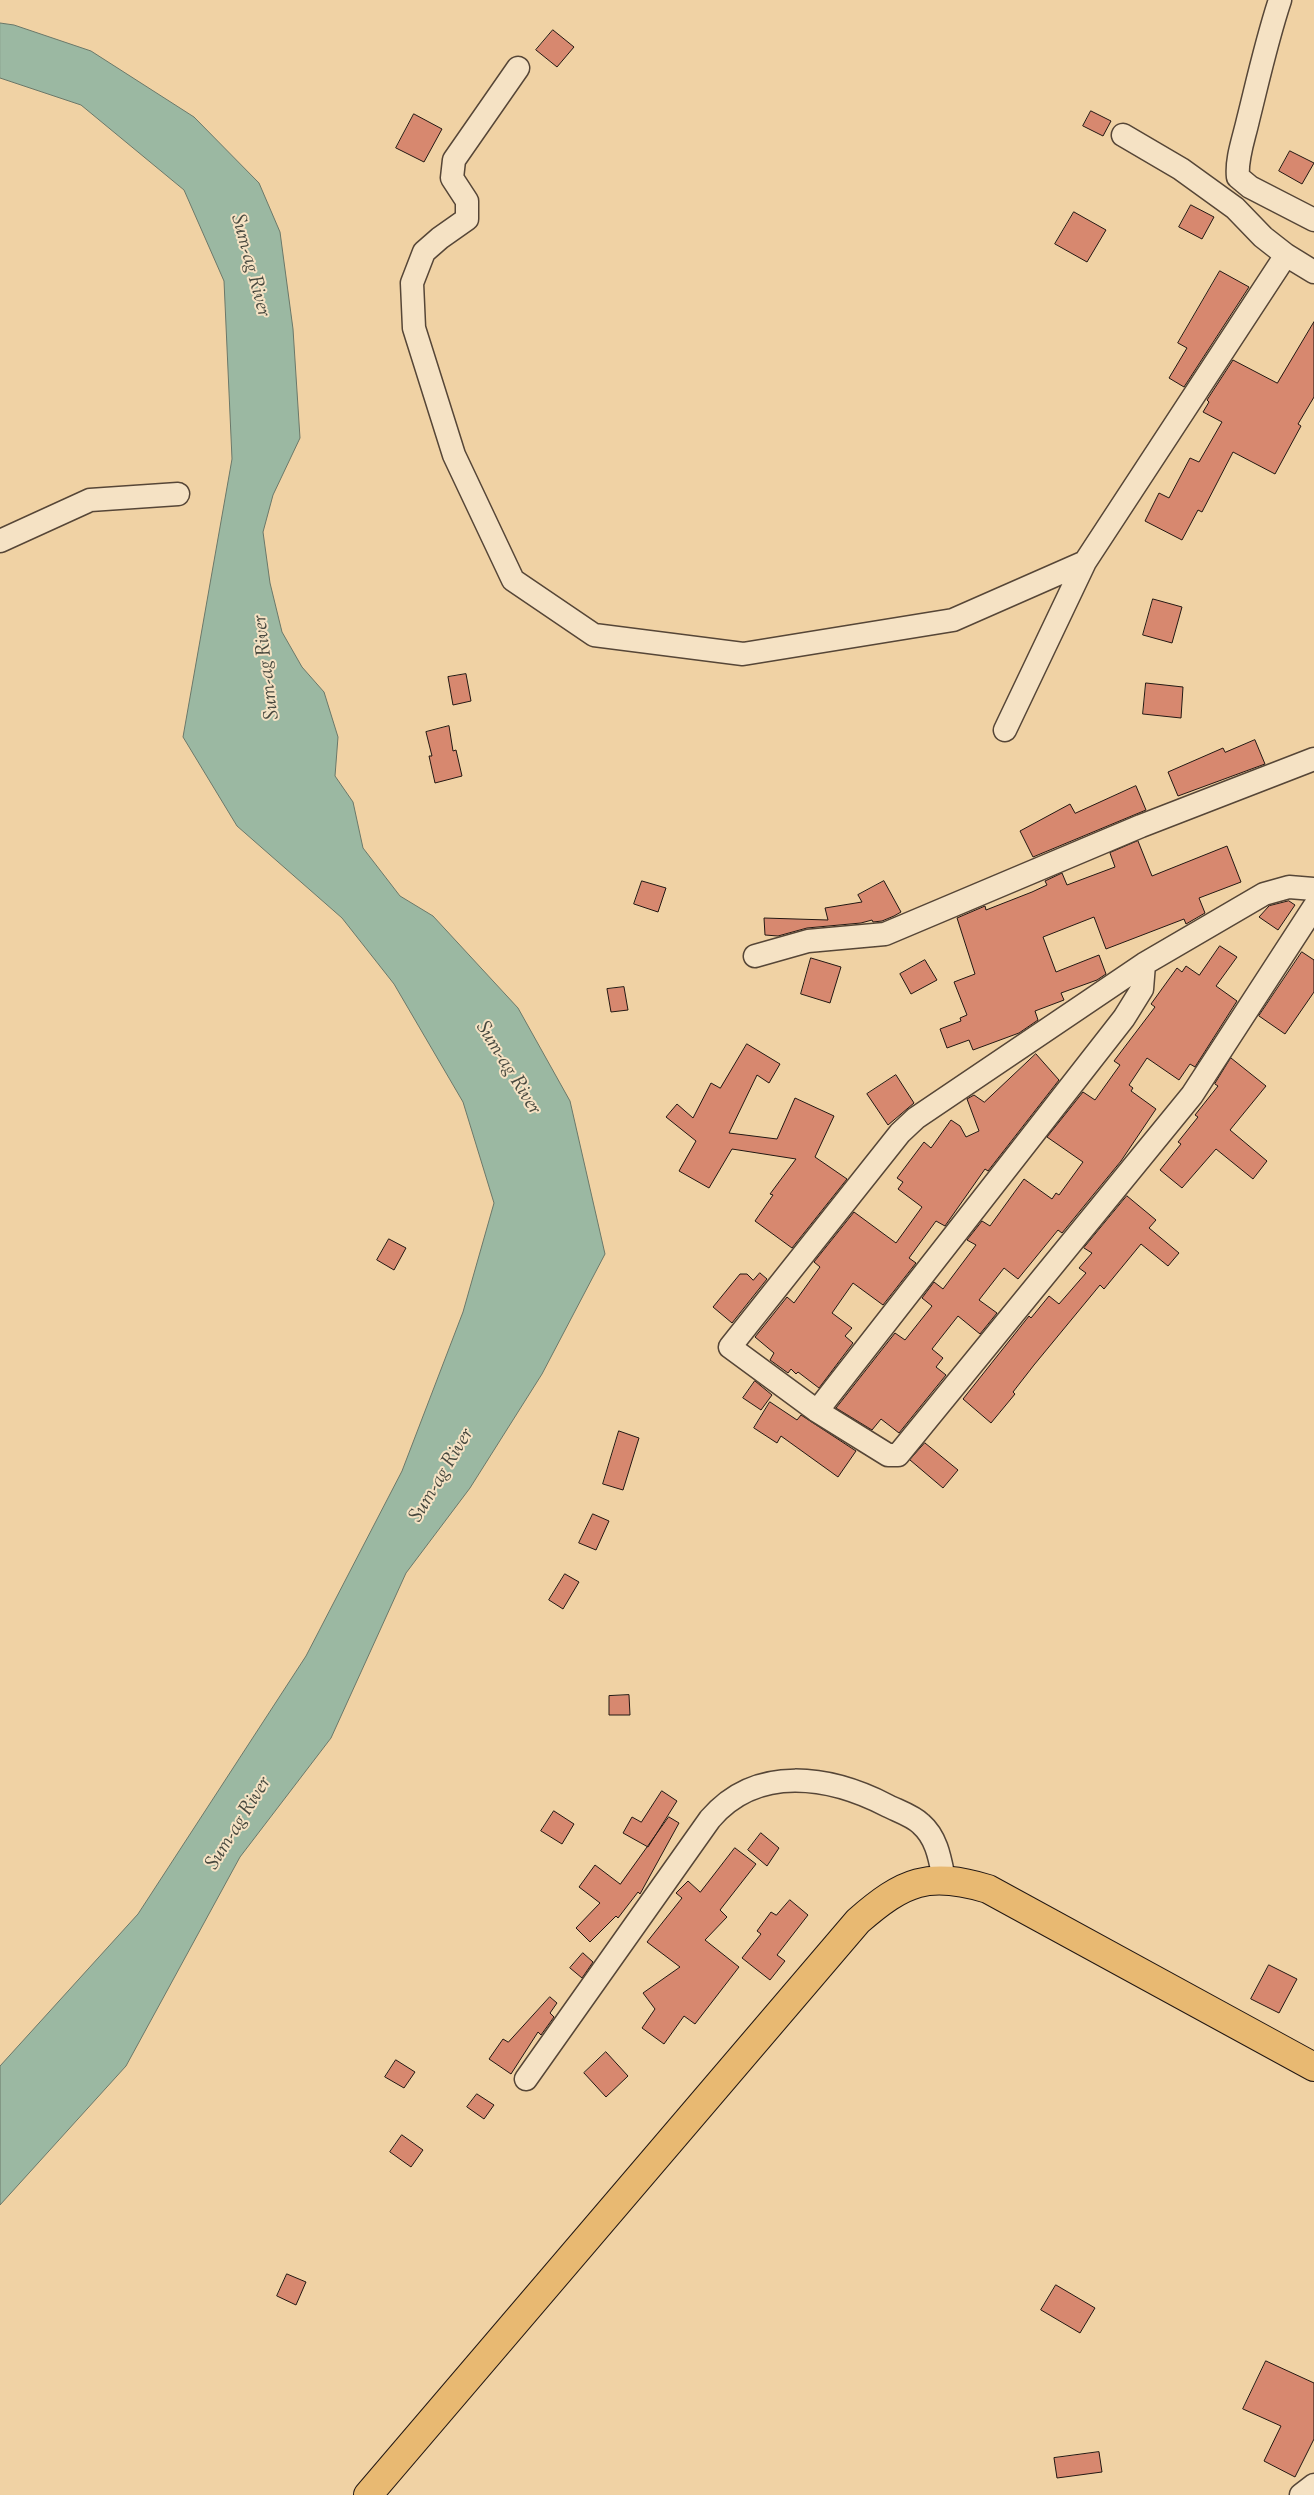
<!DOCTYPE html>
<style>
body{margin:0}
canvas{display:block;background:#f0d2a4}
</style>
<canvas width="1314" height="2495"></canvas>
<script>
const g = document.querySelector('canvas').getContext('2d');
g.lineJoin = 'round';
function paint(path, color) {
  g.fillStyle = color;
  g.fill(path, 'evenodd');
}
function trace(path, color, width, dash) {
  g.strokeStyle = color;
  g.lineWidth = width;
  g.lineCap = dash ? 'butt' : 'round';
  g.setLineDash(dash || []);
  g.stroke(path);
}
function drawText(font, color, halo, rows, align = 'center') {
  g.font = font + ' "Sorts Mill Goudy",serif';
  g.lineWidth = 4;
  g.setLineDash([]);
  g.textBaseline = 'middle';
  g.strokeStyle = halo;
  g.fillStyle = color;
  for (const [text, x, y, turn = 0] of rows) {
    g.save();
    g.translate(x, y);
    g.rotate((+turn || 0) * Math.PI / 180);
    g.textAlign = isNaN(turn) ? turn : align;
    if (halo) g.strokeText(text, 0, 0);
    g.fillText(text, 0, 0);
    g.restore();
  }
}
const water = new Path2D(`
 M0 23 14 25 91 51 194 117 259 183 280 232 293 329 300 438 273 495 263 532 270 583 282 632 302 667 324 692 338 737 335 776 353 802 363 848 400 896 433 916 518 1008 570 1101 605 1254 542 1374 470 1488 406 1573 331 1738 240 1857 126 2066 0 2205V2066L138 1914 306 1656 402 1471 463 1312 494 1203 463 1102 394 984 342 918 237 826 183 737 232 459 224 281 184 190 81 105 0 78Z`);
paint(water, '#9bb8a2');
trace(water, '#6b7869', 1);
const building = new Path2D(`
 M553 30 574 47 557 67 536 50Z
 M1091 111 1111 121 1103 136 1083 126Z
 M414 114 442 129 424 162 396 148Z
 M1290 151 1314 163 1302 184 1279 171Z
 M1191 205 1214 217 1202 239 1179 227Z
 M1074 212 1106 230 1087 262 1055 244Z
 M1220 271 1249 287 1184 387 1169 378 1187 348 1178 343Z
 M1314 322V397L1298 424 1301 426 1275 474 1233 452 1202 512 1198 510 1182 540 1145 521 1159 493 1169 498 1190 458 1199 462 1222 422 1203 412 1209 402 1207 400 1233 360 1277 383Z
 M1153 599 1182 607 1172 643 1143 635Z
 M466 674 471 701 453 705 448 677Z
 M1146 683 1183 687 1181 718 1143 714Z
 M449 726 453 751 456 750 462 776 435 783 429 756H432L426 732Z
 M1255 740 1265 764 1178 796 1168 772 1223 748 1225 752Z
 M1136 786 1146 810 1033 857 1020 831 1070 804 1075 813Z
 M1138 841 1152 876 1227 846 1241 882 1199 898 1205 913 1186 924 1184 919 1106 949 1094 917 1043 937 1056 972 1099 955 1106 974 1097 980 1061 993 1064 1000 1035 1011 1038 1020 1019 1033 973 1050 969 1040 947 1048 940 1029 961 1021 960 1018 967 1015 954 982 975 974 957 918 985 906 986 910 1032 892 1047 885 1045 881 1062 873 1067 885 1115 867 1110 853Z
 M642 881 666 888 658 912 634 904Z
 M884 881 901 912 894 916 882 921 873 922 872 920 861 923 807 928 778 936 765 935 764 918 828 920 825 908 862 902 858 895Z
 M1289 901 1295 905 1278 930 1259 917 1269 906Z
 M1220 946 1237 957 1216 986 1237 1001 1195 1067 1190 1064 1179 1080 1147 1058 1129 1085 1133 1088 1131 1091 1156 1109 1121 1161 1062 1233 1058 1230 1018 1279 1004 1268 979 1300 997 1313 980 1334 958 1316 932 1349 943 1358 936 1367 946 1375 899 1433 881 1419 872 1430 836 1408 895 1333 905 1340 932 1306 922 1298 934 1282 943 1289 976 1245 967 1240 982 1221 990 1226 1024 1179 1052 1199 1056 1193 1059 1195 1083 1162 1047 1137 1083 1092 1095 1100 1120 1065 1114 1061 1155 1007 1151 1004 1177 968 1182 972 1186 966 1199 975Z
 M1302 952 1314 960V992L1285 1034 1259 1016Z
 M811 958 841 967 830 1003 801 994Z
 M925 960 937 980 911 994 900 974Z
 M624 987 628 1010 611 1012 607 989Z
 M747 1044 780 1064 769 1083 757 1075 729 1133 777 1139 795 1098 834 1116 815 1157 847 1179 792 1248 755 1221 773 1195 770 1194 796 1159 732 1149 709 1188 679 1171 696 1141 666 1117 677 1104 693 1118 711 1083 720 1088Z
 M1036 1054 1059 1080 988 1171 985 1169 945 1226 936 1221 909 1258 916 1263 883 1305 853 1283 832 1313 852 1328 845 1336 853 1343 819 1388 798 1372 796 1374 791 1369 788 1373 770 1360 774 1353 755 1337 787 1297 794 1303 820 1267 814 1262 854 1212 896 1243 922 1207 898 1189 903 1182 897 1178 924 1142 931 1148 951 1120 960 1126 966 1137 979 1131 967 1099 974 1095 984 1102Z
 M1231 1058 1266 1086 1230 1130 1267 1161 1253 1179 1216 1149 1182 1188 1160 1170 1181 1144 1178 1142 1198 1117 1195 1115 1218 1086 1215 1084Z
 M896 1075 914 1103 888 1125 867 1094Z
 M1127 1196 1156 1220 1149 1228 1179 1253 1168 1266 1141 1244 1104 1289 1100 1285 1034 1365 1013 1392 1015 1394 991 1423 963 1399 1029 1316 1031 1318 1049 1296 1059 1304 1086 1273 1079 1268 1092 1253 1084 1248Z
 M389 1239 406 1248 394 1270 377 1260Z
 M760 1273 767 1279 732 1323 713 1307 740 1274H747L753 1280Z
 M755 1381 772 1395 761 1410 743 1398Z
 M770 1402 797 1420 801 1415 856 1451 838 1477 781 1436 777 1443 754 1428Z
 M619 1431 639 1438 623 1490 603 1484Z
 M925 1443 958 1470 943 1488 910 1460Z
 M593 1514 609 1521 596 1550 579 1543Z
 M565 1574 579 1582 563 1609 549 1600Z
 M629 1695 630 1715H609V1696Z
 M662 1791 677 1801 648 1847 623 1833 632 1817 641 1822Z
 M554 1811 574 1824 562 1844 541 1831Z
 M669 1817 679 1823 640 1894 638 1892 618 1918 616 1916 590 1942 576 1928 600 1903 579 1887 595 1865 620 1884Z
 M761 1833 779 1848 767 1866 748 1850Z
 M735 1848 756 1864 720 1910 727 1917 705 1940 739 1967 695 2024 684 2016 664 2044 642 2028 655 2009 643 1993 680 1967 647 1942 682 1898 676 1893 688 1881 700 1892Z
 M790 1900 808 1915 777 1955 785 1961 770 1980 742 1958 761 1934 757 1931 771 1912 776 1915Z
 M583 1953 593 1962 582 1978 570 1968Z
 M1269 1965 1297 1979 1279 2013 1251 1999Z
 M550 1997 557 2003 550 2013 554 2017 541 2035 538 2032 511 2074 489 2059 503 2039 508 2042Z
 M606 2052 628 2076 606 2097 584 2073Z
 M396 2060 415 2072 404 2088 385 2077Z
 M477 2094 494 2105 484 2119 467 2107Z
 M402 2135 423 2150 411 2167 390 2152Z
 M287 2274 306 2282 296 2305 277 2296Z
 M1056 2285 1095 2308 1080 2333 1041 2310Z
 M1266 2361 1314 2383V2439L1295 2477 1264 2461 1281 2426 1243 2409Z
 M1099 2452 1102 2472 1057 2478 1054 2458Z`);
paint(building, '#d7886f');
trace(building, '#231813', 1);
const minor = new Path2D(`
 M1280 0C1267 39 1258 80 1248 120 1244 138 1236 159 1238 177L1250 187 1314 220
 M518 68 454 160 452 178 467 201V219L440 238 424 252 412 283 414 328 454 455 513 580 594 635 743 654 953 620 1085 562 1286 255
 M1123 135 1181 169 1235 208 1263 237 1286 255 1314 272
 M0 541 90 500 178 494
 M1005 730 1085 562
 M1314 889 1289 887 1264 894 1144 964 916 1118 900 1133 730 1347 817 1411 888 1455H898L1192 1095 1314 907
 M755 956 808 941 885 934 1141 826 1314 759
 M817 1411 1124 1018 1142 989 1144 964
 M526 2079 710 1819C757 1764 830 1776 888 1806 898 1811 913 1816 921 1824 937 1838 940 1859 944 1879
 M1301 2495 1314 2485`);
const major = new Path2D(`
 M368 2495 858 1921C904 1881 928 1871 988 1889L1314 2067`);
trace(minor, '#564637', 25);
trace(major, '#231813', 30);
trace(minor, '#f5e2c4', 22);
trace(major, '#e8b972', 28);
drawText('italic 20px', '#47483e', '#f5e2c4', [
 ["Sum-ag River",249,266,75],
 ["Sum-ag River",268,667,-97],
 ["Sum-ag River",507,1069,58],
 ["Sum-ag River",443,1476,-59],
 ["Sum-ag River",240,1824,-58]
]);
</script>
